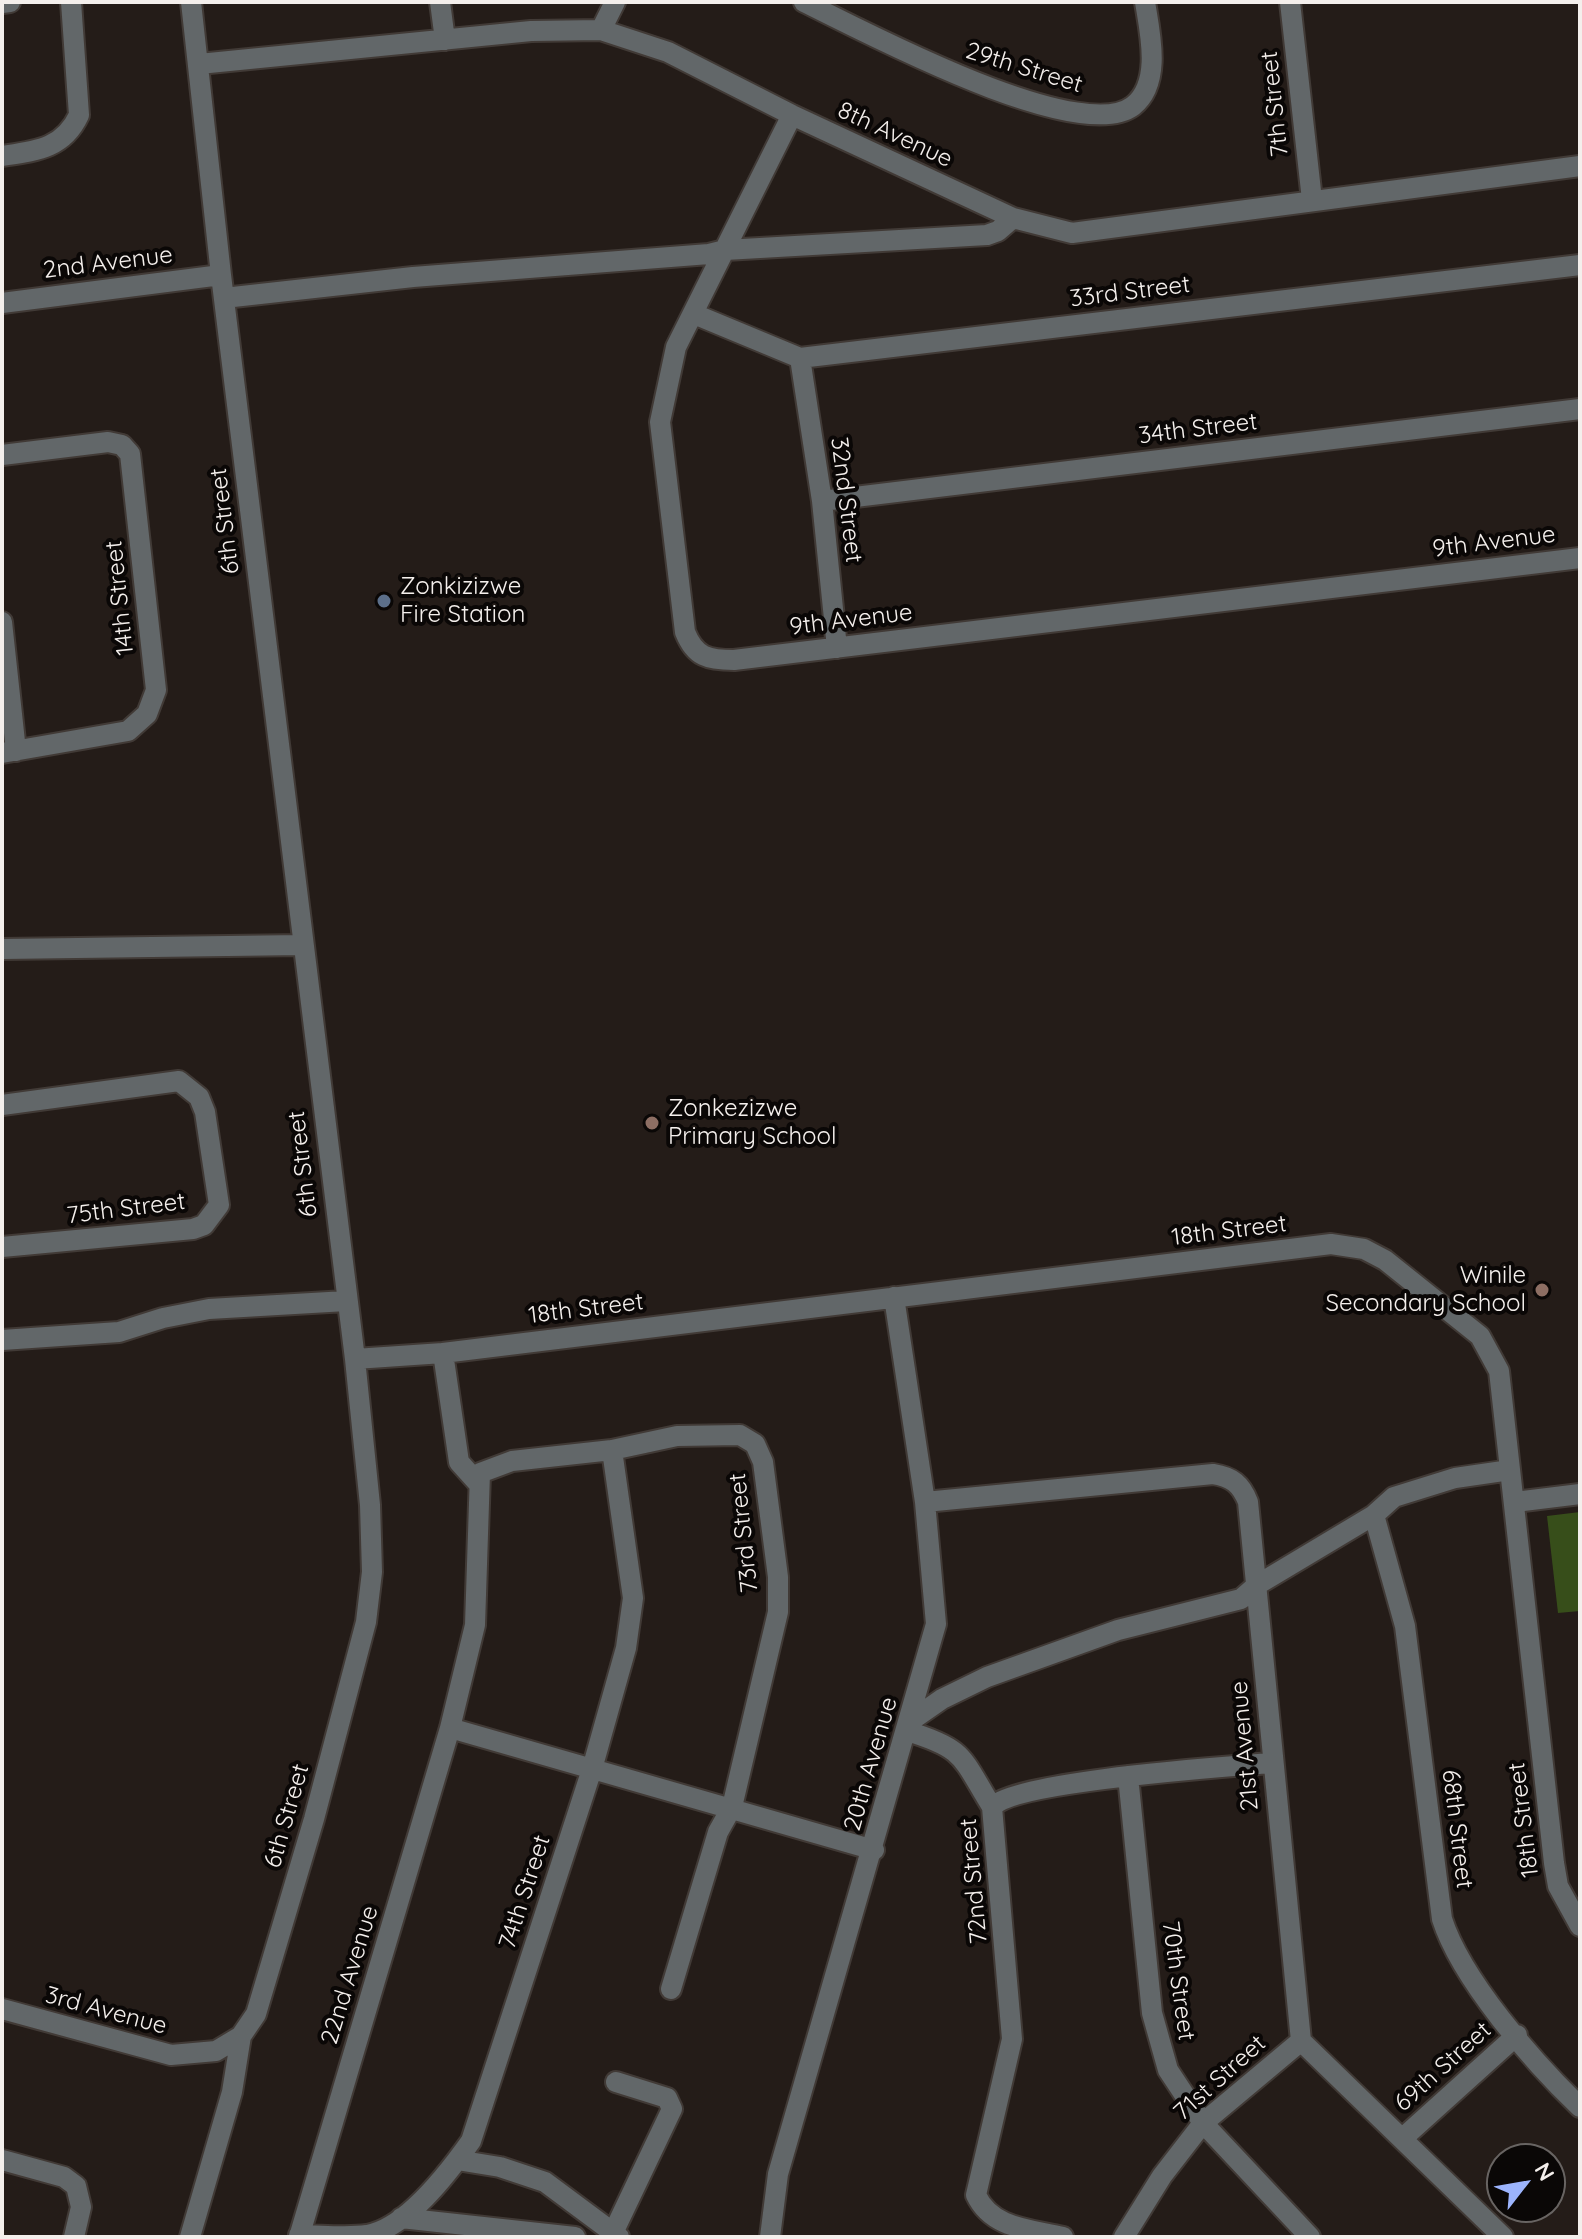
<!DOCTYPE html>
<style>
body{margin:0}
#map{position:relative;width:1582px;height:2239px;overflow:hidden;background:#241c18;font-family:Quicksand,sans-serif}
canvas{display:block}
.frame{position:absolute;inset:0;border:4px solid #f4efec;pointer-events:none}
.north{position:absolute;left:1486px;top:2143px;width:80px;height:80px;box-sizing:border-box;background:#0a0706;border:2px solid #686462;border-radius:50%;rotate:59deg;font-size:22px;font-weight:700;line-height:32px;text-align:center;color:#f4efec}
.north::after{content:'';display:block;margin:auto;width:28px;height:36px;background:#9cb4fd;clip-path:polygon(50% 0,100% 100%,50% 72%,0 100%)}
</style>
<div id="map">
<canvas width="1582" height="2239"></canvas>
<div class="frame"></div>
<div class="north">N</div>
</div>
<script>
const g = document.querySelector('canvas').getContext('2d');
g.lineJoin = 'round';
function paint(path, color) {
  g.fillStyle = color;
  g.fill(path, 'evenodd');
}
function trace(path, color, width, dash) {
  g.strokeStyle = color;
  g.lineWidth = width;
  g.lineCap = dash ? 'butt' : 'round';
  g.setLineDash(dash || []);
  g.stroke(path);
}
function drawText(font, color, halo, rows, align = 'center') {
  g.font = font + ' Quicksand,sans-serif';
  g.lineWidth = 8;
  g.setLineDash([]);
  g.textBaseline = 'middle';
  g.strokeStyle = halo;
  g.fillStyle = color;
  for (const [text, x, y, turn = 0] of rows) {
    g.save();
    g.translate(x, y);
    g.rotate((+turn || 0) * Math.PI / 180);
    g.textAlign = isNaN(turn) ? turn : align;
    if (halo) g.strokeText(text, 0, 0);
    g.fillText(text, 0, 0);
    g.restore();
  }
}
paint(new Path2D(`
 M1580 1512V1611L1558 1613 1547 1516Z`), '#374e1a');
const minor = new Path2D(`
 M440 2 445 40
 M804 2C860 29 1079 147 1133 106 1162 83 1150 33 1145 2
 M1290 2 1312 200
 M2 3 10 2
 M601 30 615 2
 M199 64 531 31 601 30 668 52 792 115 1013 218 1072 233 1580 166
 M792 115 676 347 660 422 685 632C695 657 708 660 734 660L1580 558
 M2 156C36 151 63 149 79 115L71 2
 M224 298 413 277 709 254 725 250 987 235 998 231 1013 218
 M2 303 221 275
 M694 314 800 358 1580 265
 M800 358 822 501 837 648
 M2 455 108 442 122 445 130 454 156 690 147 714 128 731 2 753
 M822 501 1580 409
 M2 622 16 751
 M2 949 302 945
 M2 1105 179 1081 199 1097 205 1112 219 1205 204 1225 193 1229 2 1247
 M2 1340 119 1332 163 1318 209 1309 346 1301
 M443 1353 459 1462 477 1482
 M355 1359 443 1353 1331 1244 1364 1249 1385 1260 1480 1336 1499 1371 1554 1863 1558 1886 1580 1926
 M925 1502 1213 1474C1232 1477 1241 1484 1248 1502L1301 2041 1503 2237
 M1515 1502 1580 1494
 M1374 1515 1405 1626 1442 1919C1461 1979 1534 2063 1580 2107
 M909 1722 942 1699 987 1677 1118 1630 1241 1599 1257 1585 1374 1515 1394 1497 1455 1478 1510 1470
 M450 1728 874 1850
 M907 1731C966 1749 961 1757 992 1807
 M1128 1776 1152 2013 1168 2070 1203 2123 1310 2237
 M2 2009 171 2055 216 2051 241 2036
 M1404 2137 1517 2035
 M2 2160 64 2177 76 2186 81 2207 74 2237
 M457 2160 500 2167 545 2182 619 2237
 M401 2218 575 2237
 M613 2233 672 2109 667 2098 616 2082
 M299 2235C321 2235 346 2238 367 2235 407 2228 449 2172 471 2141L592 1769 626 1648 633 1598 612 1450
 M190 2237 232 2092 241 2036 256 2014 314 1819 366 1622 372 1572 370 1505 355 1359 221 275 191 2
 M299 2237 450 1728 475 1625 480 1473 512 1461 612 1450 677 1436 740 1435 755 1444 763 1462 778 1577V1612L732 1807 718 1832 671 1989
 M770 2237 778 2174 936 1624 925 1502 894 1297
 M1063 2237C1030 2229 992 2229 976 2195L1012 2039 992 1807C1015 1781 1225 1767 1271 1763
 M1124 2237 1162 2176 1203 2123 1301 2041`);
trace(minor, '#413a36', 24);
trace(minor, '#626769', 20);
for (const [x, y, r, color] of [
 [384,601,8,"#5c6f8a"],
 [652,1123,8,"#8d6e63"],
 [1542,1290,8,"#8d6e63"]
]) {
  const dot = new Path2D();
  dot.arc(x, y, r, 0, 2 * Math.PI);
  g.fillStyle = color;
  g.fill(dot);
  trace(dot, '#0a0706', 3);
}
drawText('24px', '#f4efec', '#0a0706', [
 ["29th Street",1024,68,17],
 ["7th Street",1275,104,-96],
 ["8th Avenue",895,135,25],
 ["2nd Avenue",108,263,-7],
 ["33rd Street",1130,292,-7],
 ["34th Street",1198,429,-7],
 ["32nd Street",846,500,83],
 ["6th Street",225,521,-97],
 ["9th Avenue",1494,542,-7],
 ["14th Street",120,598,-96],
 ["9th Avenue",851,620,-7],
 ["6th Street",303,1164,-97],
 ["75th Street",126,1209,-7],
 ["18th Street",1229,1231,-7],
 ["18th Street",586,1309,-7],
 ["73rd Street",744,1533,-96],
 ["21st Avenue",1245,1746,-95],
 ["20th Avenue",871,1764,-74],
 ["6th Street",287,1816,-74],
 ["18th Street",1524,1820,-97],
 ["68th Street",1457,1829,83],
 ["72nd Street",974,1881,-95],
 ["74th Street",525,1892,-72],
 ["22nd Avenue",350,1975,-73],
 ["70th Street",1178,1981,82],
 ["3rd Avenue",106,2011,15],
 ["69th Street",1443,2067,-42],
 ["71st Street",1220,2078,-42]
]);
drawText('24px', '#f4efec', '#0a0706', [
 ["Zonkizizwe",400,587],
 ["Fire Station",400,615],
 ["Zonkezizwe",668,1109],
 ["Primary School",668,1137],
 ["Winile",1526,1276,"right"],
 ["Secondary School",1526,1304,"right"]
], 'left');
</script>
